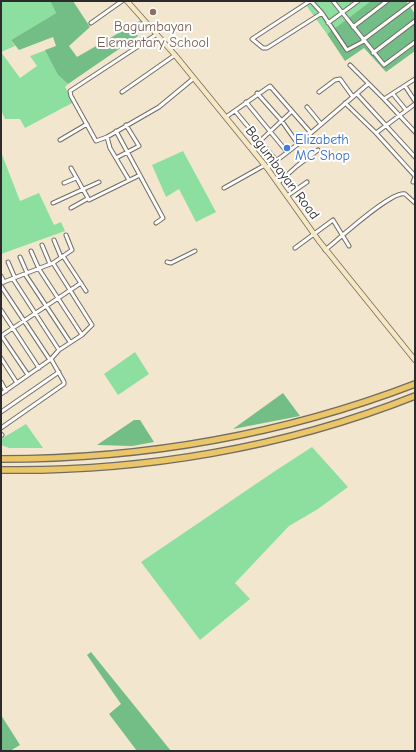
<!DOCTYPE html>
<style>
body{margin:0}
#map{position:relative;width:416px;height:752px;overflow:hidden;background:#f3e6ce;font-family:"Comic Neue",sans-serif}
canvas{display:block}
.frame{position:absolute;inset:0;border:2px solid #2b2b2b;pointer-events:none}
</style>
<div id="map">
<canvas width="416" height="752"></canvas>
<div class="frame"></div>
</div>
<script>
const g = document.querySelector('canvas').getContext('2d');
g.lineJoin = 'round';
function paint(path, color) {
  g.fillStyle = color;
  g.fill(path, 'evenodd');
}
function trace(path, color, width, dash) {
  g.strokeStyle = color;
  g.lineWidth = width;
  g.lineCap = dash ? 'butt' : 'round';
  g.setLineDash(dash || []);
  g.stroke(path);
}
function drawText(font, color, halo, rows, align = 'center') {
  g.font = font + ' "Comic Neue",sans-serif';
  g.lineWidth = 4;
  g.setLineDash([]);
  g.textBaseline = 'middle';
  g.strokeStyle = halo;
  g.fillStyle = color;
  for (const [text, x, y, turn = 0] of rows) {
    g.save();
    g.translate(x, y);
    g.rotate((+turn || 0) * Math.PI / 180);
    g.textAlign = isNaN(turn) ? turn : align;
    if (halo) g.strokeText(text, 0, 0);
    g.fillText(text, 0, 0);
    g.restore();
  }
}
paint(new Path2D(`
 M1 1H50L56 13 11 40 15 46 1 52 20 78 37 66 30 56 46 50 58 75 68 84 65 87 74 102 25 128 20 119H5L1 110Z
 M303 1H371L327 34Z
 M183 151 216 212 196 222 179 189 166 197 152 165Z
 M1 152 20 201 39 193 54 225 61 222 65 231 1 254Z
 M135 352 149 374 118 395 104 374Z
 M26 424 43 448H9L1 445V439Z
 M312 447 348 487 318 509 289 526 235 583 250 599 200 640 141 562 275 471Z`), '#8ddfa0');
paint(new Path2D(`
 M50 1H73L90 27 69 46 77 57 143 19 146 22 135 32 138 36 68 84 58 75 45 50 56 46 53 37 19 50 11 40 56 13Z
 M371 1H406L415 14V51L386 72 364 48 345 61 327 34Z
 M283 393 300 416 233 429Z
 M134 420H140L154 442 132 446 97 445Z
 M91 652 171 751H137L109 714 121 704 87 655Z
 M1 715 20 745 10 751H1Z`), '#72be86');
const street = new Path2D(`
 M310 1 252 39 263 48H267L322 13
 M311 1 322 13 347 50 364 41
 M333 1 384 65 415 42
 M91 23 122 1
 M328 23 358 1
 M353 27 387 1
 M157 34 70 91 71 96 96 141 107 137 159 107 194 78
 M363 40 415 1
 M373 53 415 21
 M350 65 384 99 415 132
 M405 86 415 101
 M122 92 175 55
 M319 92 335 80 340 79 353 97
 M257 93 281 120 298 144
 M357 94 415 157
 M393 94 406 110
 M384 99 415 79
 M246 102 287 152
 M345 103 376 133 415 176
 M307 107 321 124
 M235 111 276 160
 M226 117 270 86 311 133
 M116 131 163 218 156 223
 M376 133 415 104
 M107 137 110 148 129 180
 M60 140 87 124
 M260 141 291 112
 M116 158 139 146 126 125
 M71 168 89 200 140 175
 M267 168 298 144 368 84
 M413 182 415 177
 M64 183 76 178
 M278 183 297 166 318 150
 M224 188 265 165
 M287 196 307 182
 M53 203 99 182
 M71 208 87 199
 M54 240 61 257
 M42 245 50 264
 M295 248 333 220 349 246
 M325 250C339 239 392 190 405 194L415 203
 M31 251 39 269 82 335
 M63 256 86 291
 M20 257 27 273
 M8 262 15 278
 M167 262 171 263 195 251
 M25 274 70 342
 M1 276 4 282
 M13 279 59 350
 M1 283 53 263 72 250 66 235
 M1 286 50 360
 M1 310 39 368
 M1 335 28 375
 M1 336 81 283
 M1 358 17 383
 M1 382 6 391
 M1 394 51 359 59 350 82 335 92 325 53 263
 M1 412 59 372
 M1 428 64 384V382L51 359
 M1 434 2 435`);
const secondary = new Path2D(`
 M127 1 175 55 267 168 319 241 415 360`);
const highway = new Path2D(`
 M1 459C143 459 282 435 415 384
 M1 470C141 472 284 448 415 396`);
trace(street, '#716c64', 5);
trace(secondary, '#716c64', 6);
trace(highway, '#716c64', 8);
trace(street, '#fff', 3);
trace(secondary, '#f7e8c3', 4.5);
trace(highway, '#ebc669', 5.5);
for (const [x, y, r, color] of [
 [153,12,4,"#8d6e63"],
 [287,148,4,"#3f7fe0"]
]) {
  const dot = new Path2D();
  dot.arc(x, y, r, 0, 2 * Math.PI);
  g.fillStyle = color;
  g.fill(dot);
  trace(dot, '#fff', 1.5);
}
drawText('14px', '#785e54', '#fff', [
 ["Bagumbayan",153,27],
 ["Elementary School",153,43]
]);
drawText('14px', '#366cbe', '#fff', [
 ["Elizabeth",295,140],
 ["MC Shop",295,156]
], 'left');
drawText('14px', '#2b2b2b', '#fff', [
 ["Bagumbayan Road",282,173,53]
]);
</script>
